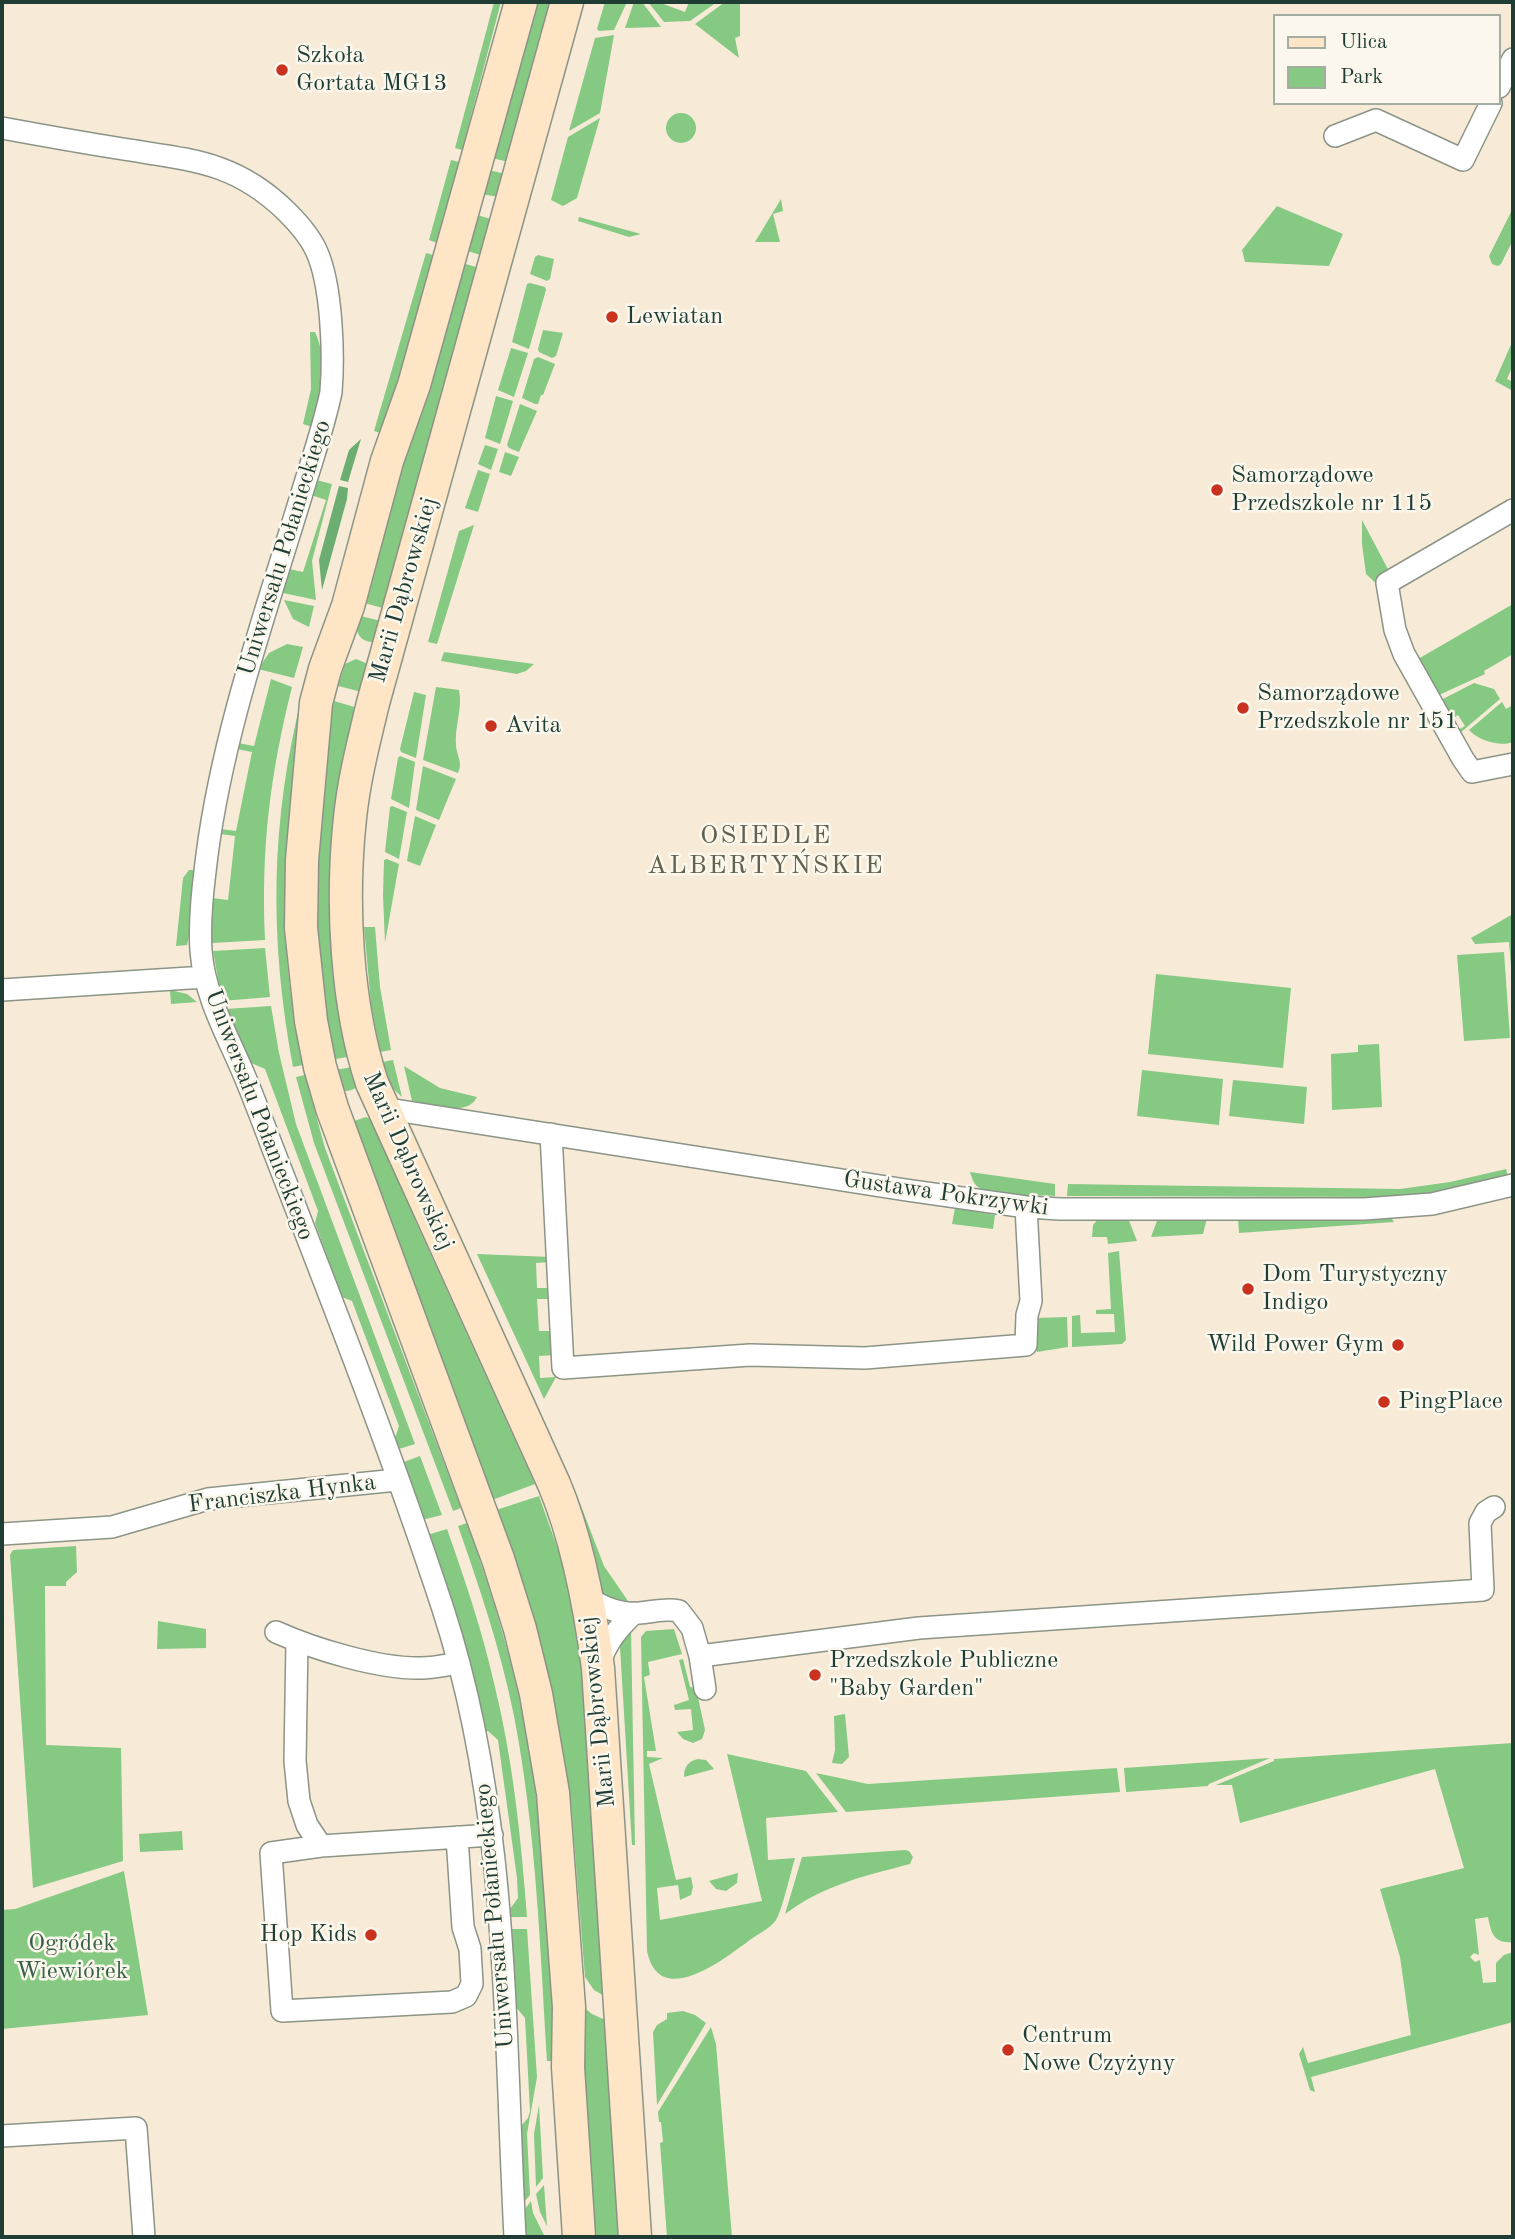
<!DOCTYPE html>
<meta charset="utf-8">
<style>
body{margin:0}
#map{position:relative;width:1515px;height:2239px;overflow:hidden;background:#f7ebd7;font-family:"Old Standard TT",serif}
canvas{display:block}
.frame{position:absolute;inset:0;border:4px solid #1f3d34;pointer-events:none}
.legend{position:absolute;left:1273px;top:14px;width:228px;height:91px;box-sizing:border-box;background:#fbf7ec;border:2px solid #a3ada2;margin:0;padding:9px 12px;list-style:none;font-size:21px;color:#1f3d34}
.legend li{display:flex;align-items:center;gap:14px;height:35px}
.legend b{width:35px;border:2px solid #a3ada2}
</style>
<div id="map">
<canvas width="1515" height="2239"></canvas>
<div class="frame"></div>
<ul class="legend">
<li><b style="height:9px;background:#fde5c5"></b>Ulica</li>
<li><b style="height:19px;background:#85c983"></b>Park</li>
</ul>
</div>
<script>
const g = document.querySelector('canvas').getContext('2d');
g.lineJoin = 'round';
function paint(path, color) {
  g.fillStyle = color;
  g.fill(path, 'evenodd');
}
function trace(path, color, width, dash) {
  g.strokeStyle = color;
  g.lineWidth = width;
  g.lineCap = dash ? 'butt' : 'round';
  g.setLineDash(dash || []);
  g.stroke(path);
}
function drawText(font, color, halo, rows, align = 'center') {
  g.font = font + ' "Old Standard TT",serif';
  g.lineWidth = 5;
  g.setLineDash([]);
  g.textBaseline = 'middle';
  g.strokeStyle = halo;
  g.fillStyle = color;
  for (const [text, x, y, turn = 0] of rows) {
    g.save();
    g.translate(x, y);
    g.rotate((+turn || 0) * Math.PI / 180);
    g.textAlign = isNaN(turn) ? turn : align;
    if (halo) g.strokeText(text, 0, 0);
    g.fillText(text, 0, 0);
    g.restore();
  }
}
paint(new Path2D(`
 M494 2H501L462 150 455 148Z
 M527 2H561L517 164 484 156Z
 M605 2H627L614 30 599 31 597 29Z
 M634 2H642L661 27 625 28Z
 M648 2H658L685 12 689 2H717L690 21 664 22Z
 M725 2H740V36L735 38 739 58 695 24Z
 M614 35 600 113 569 131 595 38Z
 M666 128a15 15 0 1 1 30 0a15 15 0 1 1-30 0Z
 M600 118 577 198 563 206 551 200 568 137Z
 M451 160 459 162 437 243 429 240Z
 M481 168 513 176 499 197 481 194Z
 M781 199 783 211 773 214 780 242H755Z
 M1277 206 1343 234 1329 266 1245 262 1242 250Z
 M1513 208V240L1501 264 1498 266 1492 264 1489 256Z
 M477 215 491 219 490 258 458 248Z
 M579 217 641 234 629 237 578 221Z
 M426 253 433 255 384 434 374 431Z
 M538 255 554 259 550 279 547 281 530 274 535 257Z
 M455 261 487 270 393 611 361 602Z
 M530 283 545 287 546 290 529 349 512 342 527 284Z
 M543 330 563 333 556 356 552 358 539 352 538 349Z
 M310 332H315C329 361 320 398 312 427L303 424 311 389Z
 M1513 340V365L1507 379 1513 382V391L1495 381Z
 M511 348 528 353 514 397 498 390Z
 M538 357 555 364 543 395H541L538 404H535L522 398 534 359Z
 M496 396 513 401 500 444 485 438Z
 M520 404 537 411 519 452 509 448 507 445Z
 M485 445 498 449 491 470 478 464Z
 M505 452 519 457 511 476 499 472Z
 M478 470 490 474 478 512 465 508Z
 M316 480 332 484 312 561 316 600 283 593 289 569 303 572 326 500 311 495Z
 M1362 520 1389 571 1379 576 1381 588 1366 574 1362 544Z
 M474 525 437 644 428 642 459 531Z
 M284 600 314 606 309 627 293 619Z
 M1513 604V654L1484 671 1485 674 1439 695 1418 659Z
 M357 615 389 623 376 642C357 643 355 630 357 615Z
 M287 644 303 647 294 678 258 669 269 653Z
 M444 652 534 664 526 671 517 674 441 661Z
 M356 659 368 664 370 694 338 686 345 664Z
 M271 679 292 687C270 775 261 848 265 940L212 943V898L228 900 235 836 220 834 221 829 236 831 252 752 237 749 238 743 254 746Z
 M1474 683 1494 689 1500 699 1460 733 1458 730 1465 726 1458 715 1452 719 1441 700Z
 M436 687 459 690C463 709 454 727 456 746 457 757 463 762 458 773L423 760Z
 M303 692C297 762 285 831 285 901 284 956 292 1011 303 1065L293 1067C269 937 270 821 303 692Z
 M414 692 426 695 416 758 401 752 400 749Z
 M334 701 365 710 358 1055 325 1061 309 948 326 733Z
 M1502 702 1506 709 1513 705V742C1501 747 1479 741 1469 730Z
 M400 756 415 762 409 808 391 799 398 758Z
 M423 766 456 779 439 820 416 810Z
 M392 806 407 812 399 859 385 852 390 807Z
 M415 816 436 825 420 866 407 861Z
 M387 859 399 864 385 943 383 895 384 860Z
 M189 870H194L189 937 187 945 176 946 183 878Z
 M1513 914V980H1512L1509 942 1475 944 1471 938Z
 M364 927H375L380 987 391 1050 380 1052 371 1004Z
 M265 948 270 997 222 1001 213 951Z
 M1504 952 1510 1038 1464 1041 1457 955Z
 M1156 974 1291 988 1283 1068 1148 1054Z
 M170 990 187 994 197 1002 171 1004Z
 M271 1006 279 1053 296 1124 415 1444 399 1449 395 1438 399 1426 352 1301 342 1297 315 1223 318 1211 265 1069 249 1062 225 1009Z
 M1379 1044 1382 1107 1332 1110 1331 1054 1358 1052V1045Z
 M393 1060 402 1097 389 1085 382 1062Z
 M360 1066 359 1085C352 1092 346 1092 337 1089L327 1071Z
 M404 1066 440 1088 477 1097C466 1118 432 1104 412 1101Z
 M1142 1070 1223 1079 1219 1125 1137 1116Z
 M305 1075 325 1148 461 1508 453 1511 314 1143 296 1077Z
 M1233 1080 1307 1087 1304 1124 1229 1116Z
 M366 1117 373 1120 378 1127 416 1222 535 1484 484 1503 351 1122Z
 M1506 1169 1508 1176 1437 1192 1389 1197 1067 1196 1068 1184 1400 1189 1450 1182Z
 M970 1172 1055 1184V1196C1037 1195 992 1198 978 1187 973 1183 972 1178 970 1172Z
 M955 1208 995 1215 993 1229 952 1224Z
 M1099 1218H1128L1137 1241 1108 1244 1107 1237H1092L1093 1225Z
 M1158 1218H1207L1203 1234 1151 1237Z
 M1238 1219H1392L1394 1222 1239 1233Z
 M1119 1251 1126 1340 1122 1344 1072 1347V1316L1080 1315 1081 1333 1115 1332 1114 1314H1096V1310L1111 1309 1108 1253Z
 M477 1254 551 1257V1262L536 1263 537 1288H547L548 1299H537L539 1331H554L555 1355 539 1356 540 1378 556 1377 544 1399Z
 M1067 1317 1068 1347 1037 1352 1035 1318Z
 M420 1456 442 1515 422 1520 401 1463Z
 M573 1485 604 1566 628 1601C618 1600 606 1600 600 1591L564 1488Z
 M539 1496 566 1572 580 1633 606 1997 594 1990 585 1977 571 1803 487 1513Z
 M467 1523C493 1596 516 1671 529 1748 546 1851 549 1957 556 2061H547C540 1946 536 1829 514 1716 501 1651 480 1589 458 1526Z
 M447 1529C465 1580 482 1630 494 1683 513 1759 521 1838 527 1917H511L510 1909 518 1898 517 1878 498 1740 488 1731 484 1732 460 1630 427 1535Z
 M76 1546 77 1572 66 1582V1586H45L46 1745 121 1748 123 1861 33 1888 10 1555 13 1550Z
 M158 1621 206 1629V1648L157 1649Z
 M674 1629 682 1654 648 1662 650 1675 644 1677 656 1751H647V1757L663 1758 649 1764 676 1880 691 1877 693 1887 691 1895 680 1900 678 1885 657 1888 660 1920 762 1901 727 1754 806 1771 838 1812 766 1818 768 1860 795 1858C791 1871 782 1911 776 1920 770 1929 754 1936 746 1943 721 1961 659 2009 647 1951L641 1637 646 1631Z
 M631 1630 635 1845H632L620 1647V1642Z
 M683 1659 690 1687 696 1688 705 1730 702 1739 693 1743 683 1739 677 1732 693 1730 691 1709 675 1710 674 1705 689 1700 679 1660Z
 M845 1714 849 1757 842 1764 832 1763 835 1750 834 1716Z
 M1513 1743V1942C1494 1944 1491 1933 1488 1917L1475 1919 1479 1955 1474 1953 1470 1957 1475 1962 1480 1960 1483 1983 1496 1982V1963L1504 1955 1513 1952V2022L1311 2077 1315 2092 1310 2090 1299 2054 1303 2047 1308 2063 1411 2035 1400 1957 1380 1889 1464 1868 1435 1769 1240 1823 1232 1785H1216L1274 1761V1759Z
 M1270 1758 1209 1784 1208 1786 1126 1792 1124 1768Z
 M698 1759 706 1760 714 1769 684 1777C684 1767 688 1761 698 1759Z
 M1117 1768 1120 1792 846 1812 816 1773 868 1784Z
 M182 1831 183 1850 140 1852 139 1834Z
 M905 1850 909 1851 913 1857 910 1864C862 1877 826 1884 785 1914L802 1857Z
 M124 1871 148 2015 2 2029V1910L15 1909Z
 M738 1873 737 1883 726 1891 716 1889 709 1881Z
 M512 1929H527L537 2077 527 2134 530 2195 524 2202 520 2127 528 2118 530 2111 525 2018 516 2007Z
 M576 2001 592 2014 608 2021 624 2237H591Z
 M683 2011 695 2015 706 2023 657 2105 653 2032 657 2025 667 2019V2013Z
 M711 2027 716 2044 732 2237H667L660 2143 663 2142 661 2122H659L658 2112Z
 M539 2105 543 2178 536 2187 534 2134Z
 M544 2185 547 2226 540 2212 536 2194Z
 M531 2201 533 2213 545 2237H526L524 2210Z`), '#85c983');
paint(new Path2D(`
 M361 439 348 482 340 480 349 450Z
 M339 486 348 488 347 499 322 590 319 560Z`), '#6cad71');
const street = new Path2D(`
 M1499 87 1513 59
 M2 128C40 135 79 142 117 148 187 160 233 159 287 212 298 223 309 235 316 250 332 284 334 354 331 392 324 426 312 460 302 493 266 612 223 732 207 855 203 887 199 920 201 951 205 998 228 1036 245 1077 255 1101 264 1125 273 1149 332 1301 392 1454 443 1609 509 1811 504 2027 515 2237
 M1335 136 1376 120 1463 160 1491 103
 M1513 510 1387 583 1395 630 1404 654 1463 759 1472 772 1513 764
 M2 990 205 977
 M382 1108 906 1190 1026 1207 1060 1209H1364L1432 1204 1513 1185
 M551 1134 563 1368 750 1355 865 1358 1026 1345 1027 1315 1031 1301 1026 1207
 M2 1534 112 1527 208 1499 397 1480
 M585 1596C600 1606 620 1615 639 1613 653 1612 666 1608 679 1611L692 1628 700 1656 919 1628 1483 1590 1480 1523 1486 1512 1494 1507
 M276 1632C314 1649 379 1669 421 1668 433 1668 447 1665 459 1663
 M297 1641 295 1761 299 1801 307 1825 321 1846
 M700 1656 705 1689
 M599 1665C606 1643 617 1629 634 1613
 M457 1837 463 1927 470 1949 472 1984 466 1996 452 2002 282 2011 271 1853 321 1846 492 1835
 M2 2136 136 2128 144 2237`);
const secondary = new Path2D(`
 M521 2 414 385 387 461 348 606 325 669 316 703 302 860 301 928 311 1021 320 1067 332 1108 498 1559 520 1629 536 1694 553 1793 569 2007 568 2067 579 2237
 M567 2 373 703C364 741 354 779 350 818 341 902 346 1003 372 1083L554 1484C578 1541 590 1607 598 1668L635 2237`);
trace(street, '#8b9486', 24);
trace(secondary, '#8b9486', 35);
trace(street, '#fff', 21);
trace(secondary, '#fde5c5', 32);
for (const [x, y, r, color] of [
 [282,70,7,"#c8321e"],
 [612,317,7,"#c8321e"],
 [1217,490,7,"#c8321e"],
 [1243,708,7,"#c8321e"],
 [491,726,7,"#c8321e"],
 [1248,1289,7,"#c8321e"],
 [1398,1345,7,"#c8321e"],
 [1384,1402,7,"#c8321e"],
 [815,1675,7,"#c8321e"],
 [371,1935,7,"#c8321e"],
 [1008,2050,7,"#c8321e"]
]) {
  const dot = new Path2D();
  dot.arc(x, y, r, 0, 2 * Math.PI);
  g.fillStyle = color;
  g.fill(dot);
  trace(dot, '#fbf7ec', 2.5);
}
drawText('24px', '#1f3d34', '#fbf7ec', [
 ["Szkoła",296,56],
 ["Gortata MG13",296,84],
 ["Lewiatan",626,317],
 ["Samorządowe",1231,476],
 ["Przedszkole nr 115",1231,504],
 ["Samorządowe",1257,694],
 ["Przedszkole nr 151",1257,722],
 ["Avita",505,726],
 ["Dom Turystyczny",1262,1275],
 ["Indigo",1262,1303],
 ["Wild Power Gym",1384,1345,"right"],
 ["PingPlace",1398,1402],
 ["Przedszkole Publiczne",829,1661],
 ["\"Baby Garden\"",829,1689],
 ["Hop Kids",357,1935,"right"],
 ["Centrum",1022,2036],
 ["Nowe Czyżyny",1022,2064]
], 'left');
drawText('24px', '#1f3d34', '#fbf7ec', [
 ["Uniwersału Połanieckiego",285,548,-73],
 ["Marii Dąbrowskiej",404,590,-74],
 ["Uniwersału Połanieckiego",259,1115,69],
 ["Marii Dąbrowskiej",408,1161,66],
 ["Gustawa Pokrzywki",946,1194,8],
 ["Franciszka Hynka",282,1494,-7],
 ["Marii Dąbrowskiej",598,1712,-96],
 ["Uniwersału Połanieckiego",495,1916,-95]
]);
drawText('24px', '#386048', '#fbf7ec', [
 ["Ogródek",72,1944],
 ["Wiewiórek",72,1972]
]);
g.letterSpacing = '2px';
drawText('26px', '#62624f', '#fbf7ec', [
 ["OSIEDLE",766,836],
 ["ALBERTYŃSKIE",766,866]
]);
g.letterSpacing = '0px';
</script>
